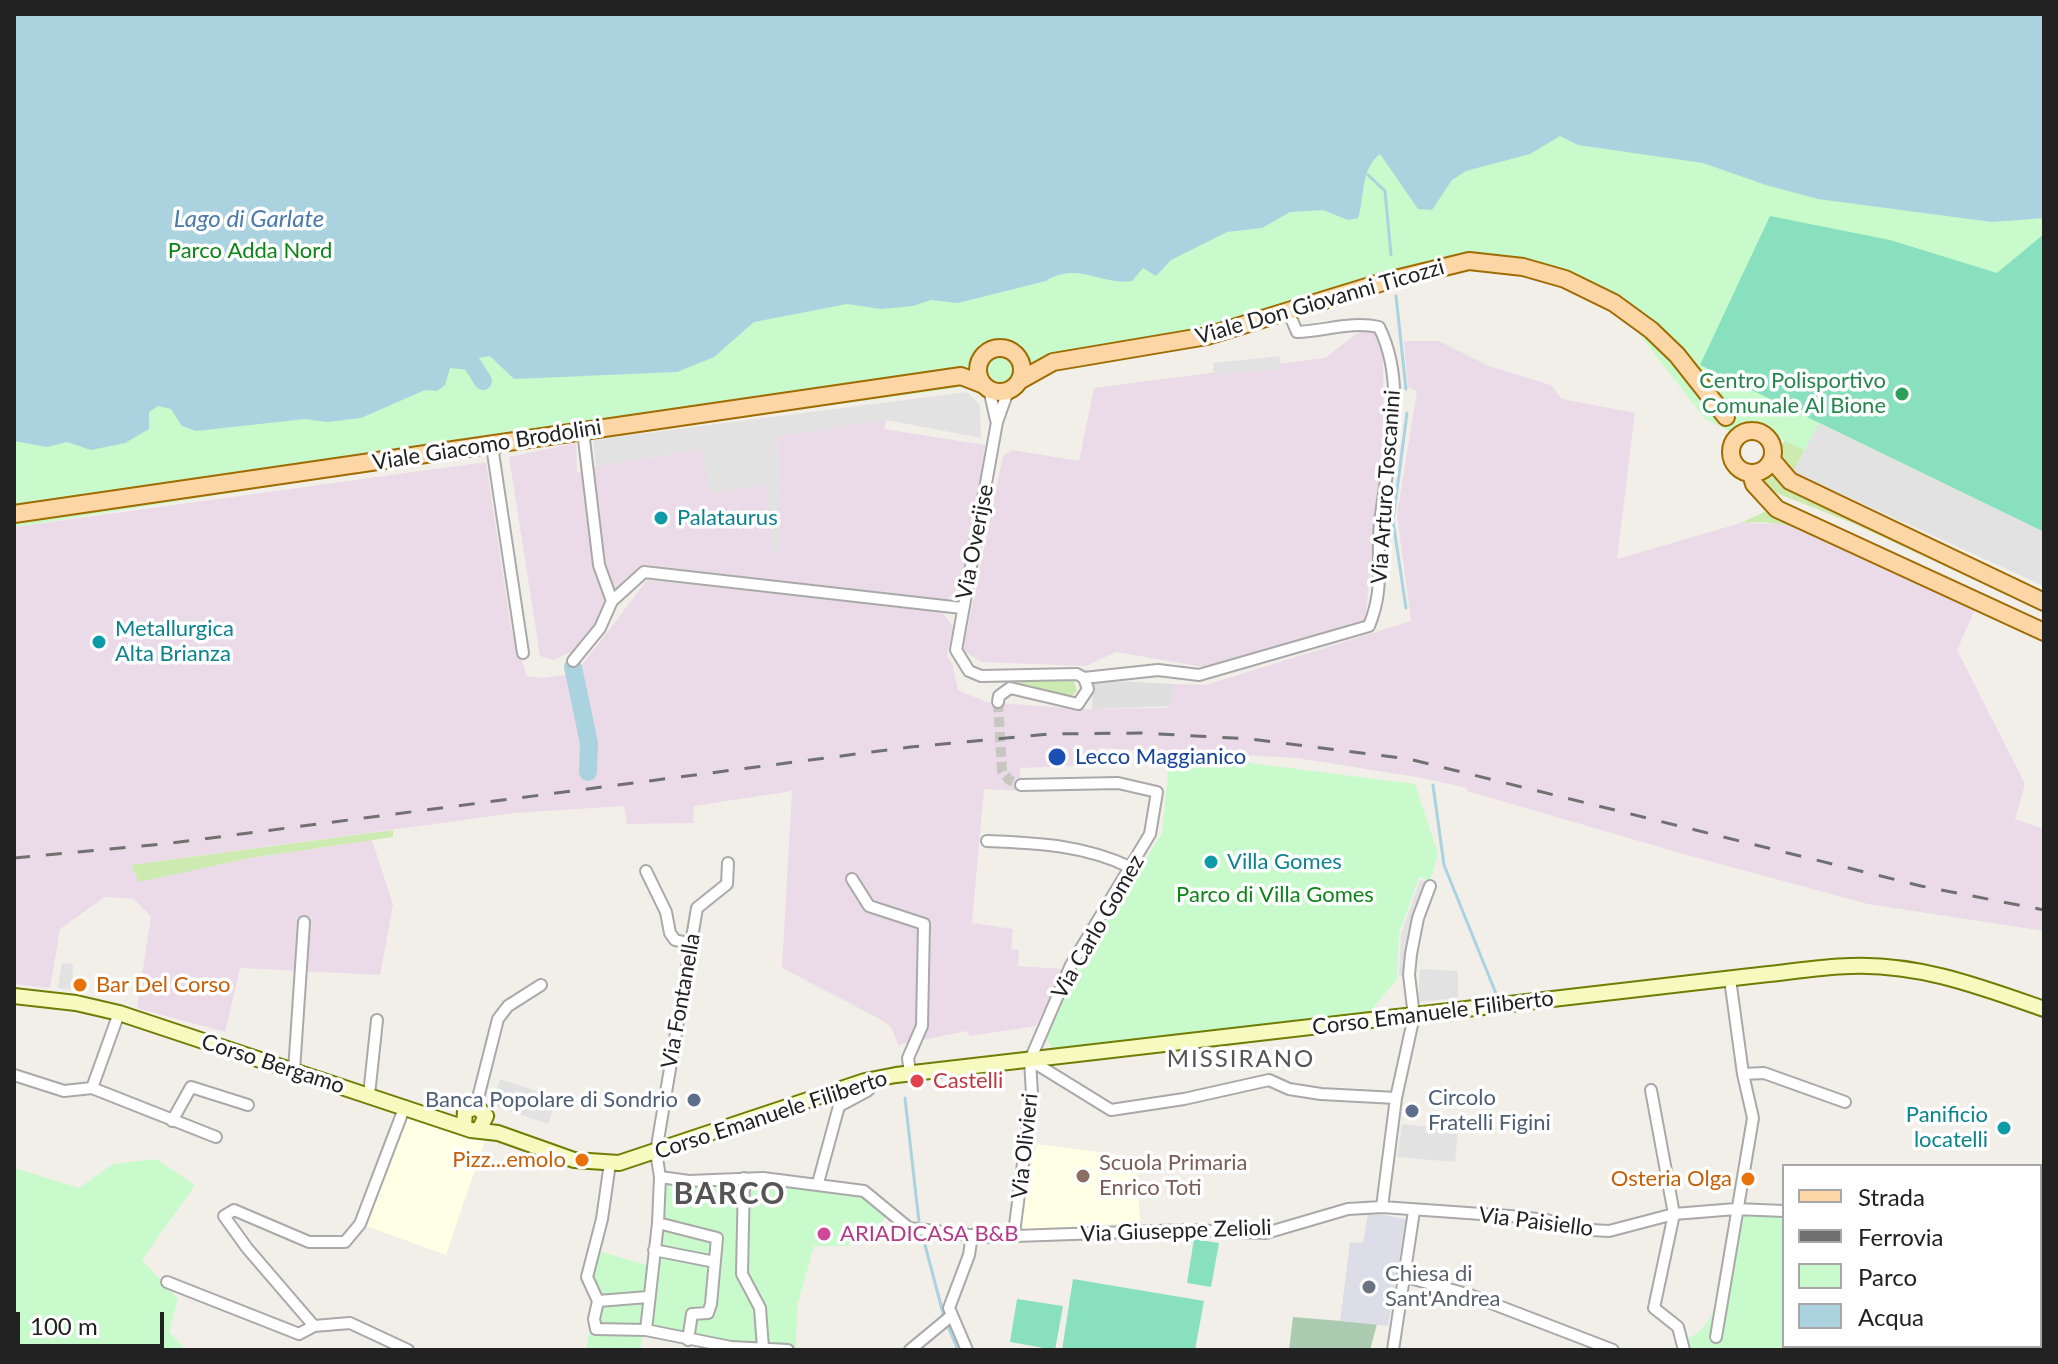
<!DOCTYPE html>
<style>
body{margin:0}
#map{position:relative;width:2058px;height:1364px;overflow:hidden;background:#f2efe9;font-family:Lato,sans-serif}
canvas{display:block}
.frame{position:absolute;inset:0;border:16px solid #222;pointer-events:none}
.legend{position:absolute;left:1782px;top:1164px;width:260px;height:184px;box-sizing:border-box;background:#fff;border:2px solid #a7a7a7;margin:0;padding:10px 14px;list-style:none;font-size:24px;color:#222}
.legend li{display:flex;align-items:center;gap:16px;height:40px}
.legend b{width:40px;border:2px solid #a7a7a7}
.scale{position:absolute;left:16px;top:1312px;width:148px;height:36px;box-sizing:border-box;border:4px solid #222;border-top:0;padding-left:10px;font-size:24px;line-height:28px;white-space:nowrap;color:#222;-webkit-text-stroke:6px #fff;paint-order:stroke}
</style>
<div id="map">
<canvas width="2058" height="1364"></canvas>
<div class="frame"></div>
<ul class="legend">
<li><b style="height:10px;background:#fcd6a4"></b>Strada</li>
<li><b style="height:10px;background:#707070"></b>Ferrovia</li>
<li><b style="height:22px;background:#c8facc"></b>Parco</li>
<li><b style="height:22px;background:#aad3df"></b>Acqua</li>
</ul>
<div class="scale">100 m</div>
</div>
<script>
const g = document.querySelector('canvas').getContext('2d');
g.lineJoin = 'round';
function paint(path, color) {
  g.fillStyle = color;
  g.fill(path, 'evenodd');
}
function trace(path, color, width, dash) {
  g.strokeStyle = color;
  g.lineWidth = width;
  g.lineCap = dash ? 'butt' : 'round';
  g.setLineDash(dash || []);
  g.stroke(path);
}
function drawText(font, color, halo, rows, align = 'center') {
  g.font = font + ' Lato,sans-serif';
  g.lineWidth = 7;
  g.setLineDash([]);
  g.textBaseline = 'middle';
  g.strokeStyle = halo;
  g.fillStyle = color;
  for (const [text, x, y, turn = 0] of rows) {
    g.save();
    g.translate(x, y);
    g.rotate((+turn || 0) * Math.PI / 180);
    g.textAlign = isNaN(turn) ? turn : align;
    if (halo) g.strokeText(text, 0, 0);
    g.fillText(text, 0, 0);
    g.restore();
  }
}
paint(new Path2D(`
 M1093 680 1174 684 1172 706 1092 709Z`), '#e0dfdf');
paint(new Path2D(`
 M1359 332H1376L1383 346 1384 450 1365 620 1210 668 1116 652 1086 666 981 662 963 650 1003 456 1012 450 1079 461 1094 388 1325 358Z
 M1404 341H1439L1489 366 1551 385 1562 399 1635 413 1617 559 1741 523 1787 524 1975 609 1957 650 2025 784 2015 819 2044 829V931L1868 904 1687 855 1467 791V788L1422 778 1297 758 1098 748V765L1020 768 1021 791 984 789 972 923 1013 929 1011 949 1019 950 1018 966 1064 969 1036 1026 970 1036 967 1031 898 1045 891 1027 880 1019 782 968 792 791 694 806 693 823 627 824 624 806 515 813 131 865 139 881 250 858 372 840 393 905 380 975 240 968 225 1032 137 1008 151 916 133 899 105 897 60 929 50 988 14 984V527L486 462 511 628 527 676 544 678 572 674 588 739 587 766 593 765 595 742 582 665 647 580 941 611 953 626 947 656 952 663 958 690 986 702 1081 709 1163 708 1172 706 1174 684 1206 685 1411 621 1397 515 1417 391 1408 387Z
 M887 420 884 429 985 445 964 582 946 601 648 565 576 650 553 660 540 656 509 457 576 443 577 473 596 466 703 449 710 493 779 481 778 435Z`), '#ebdbe8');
paint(new Path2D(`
 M408 1118 485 1140 446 1255 366 1226Z
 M1037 1144 1136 1157 1140 1223 1023 1229 1019 1215Z`), '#ffffe5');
paint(new Path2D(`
 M1788 438 1807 445 1792 476 1781 458 1782 444Z
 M1775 472 2044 607V612L1852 523 1766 489 1759 481Z
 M1768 510 1799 527 1764 522 1741 523Z
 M1014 681H1074L1077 691 1069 698Z
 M393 830V837L250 858 139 882 131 865Z`), '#cdebb0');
paint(new Path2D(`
 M1293 1317 1377 1324 1370 1350H1289Z`), '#aacbaf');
paint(new Path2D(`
 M14 14H2044V563L1783 440 1767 442 1739 436 1705 419 1622 312 1531 272 1485 265 1336 300 1228 339 1038 372 1020 393 971 386 490 452 14 527Z
 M1170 753 1415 784 1438 854 1430 881 1419 877 1399 934 1397 979 1369 1013 1052 1050 1046 1036 1078 965 1162 833Z
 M156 1159 195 1185 142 1260 178 1299 169 1332 186 1350H14V1168L79 1188 113 1164Z
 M659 1179 840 1183 886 1215 874 1238 855 1233 848 1246H814L797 1306 796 1348H705L643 1335 640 1350 586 1349 594 1310 591 1277 595 1250 650 1266Z
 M1765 1215 1784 1216V1346H1991L1992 1350H1687L1686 1339C1723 1328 1732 1250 1741 1216Z`), '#c8facc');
paint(new Path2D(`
 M1770 216 1890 240 1997 273 2044 234V532L1700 365Z
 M1194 1239 1219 1243 1211 1287 1187 1283Z
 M1073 1279 1204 1301 1195 1350H1062Z
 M1017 1299 1063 1306 1055 1350 1010 1342Z`), '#88e0be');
paint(new Path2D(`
 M1280 356 1281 369 1214 374 1213 363Z
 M967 392 980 405 981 438 887 420 778 436 780 552 773 553 766 484 710 494 702 449 596 466 593 440Z
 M1819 423 2044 532V586L1793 472Z
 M1420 880 1428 883 1407 976H1399L1401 934Z
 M62 963 73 964 72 990 58 988Z
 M1420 969 1458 971V998L1418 1002Z
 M500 1079 557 1098 548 1124 492 1105Z
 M1402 1124 1458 1130 1455 1162 1397 1157Z`), '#e2e2e2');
paint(new Path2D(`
 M1372 1213 1406 1219 1388 1326 1340 1321 1350 1242 1363 1243 1368 1214Z`), '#dddde8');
paint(new Path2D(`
 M14 14H2044V218L1992 222 1818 199 1766 185 1703 163 1578 145 1560 136 1530 154 1466 171 1452 180 1432 210 1418 209 1380 154C1360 169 1365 198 1358 218L1348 220 1323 210 1290 212 1262 228 1227 232 1171 260 1156 276 1143 268 1132 281C1101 286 1078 261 1046 281L958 303 931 300 913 306 881 309 847 304 754 322 714 357 677 372 514 379 490 356 479 358 469 370 450 368 445 385 437 391 425 390 361 418 327 422 305 419 196 431 182 426 171 409 158 406 149 412V429L125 443 91 450 67 442 47 447 14 441Z`), '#aad3df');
trace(new Path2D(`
 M1368 175 1385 191 1391 255
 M1396 296 1406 389
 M1406 608 1393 521 1407 413
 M1433 785 1444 865 1497 996
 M905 1098 919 1222 944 1317
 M947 1324 958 1350`), '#aad3df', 3);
trace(new Path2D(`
 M473 365 483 381
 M573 667 589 743 588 772`), '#aad3df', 18);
trace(new Path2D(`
 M998 702 1002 771 1009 780 1021 785`), '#c8c6c1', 10, [10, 5]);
const minor = new Path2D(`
 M989 389 996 420
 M583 431 599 565 612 601
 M492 446 523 653
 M573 661 600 628 612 601 644 572 962 608
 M1084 678 1158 670 1199 675 1369 626C1385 587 1376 563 1380 523 1387 459 1409 387 1379 327 1351 321 1325 331 1297 332L1288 311
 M998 702 999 696 1010 688 1078 704 1088 689 1084 678 1077 674 981 676 969 671 956 650 997 422 1008 391
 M987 841C1038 843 1085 845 1132 868
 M728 863 727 884 697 908 656 1152 660 1177 689 1181 763 1178 864 1191 909 1228 986 1237 1188 1230 1266 1233 1348 1209 1382 1207 1510 1216 1547 1220 1572 1229 1609 1231 1674 1214 1736 1209 1784 1211
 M646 871 666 912 670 933 675 940 692 944
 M852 879 869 906 924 924 922 1026 908 1058 910 1073
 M119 1013 92 1088 216 1137
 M1030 1060 1111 1110 1184 1099 1269 1080 1289 1089 1321 1094 1396 1098
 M294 1071 304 922
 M1743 1074 1764 1073 1845 1102
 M14 1075 64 1091 92 1088
 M1651 1090 1674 1214 1654 1308 1678 1327 1684 1350
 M369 1095 377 1020
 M470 1107 478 1098 498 1019 508 1006 541 985
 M172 1121 191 1087 248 1105
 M610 1163 602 1219 587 1277 598 1301 594 1319 596 1329 646 1330 731 1347 788 1350
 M744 1178 742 1274 760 1308 763 1348
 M2040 1178 2044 1180
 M818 1183 839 1106 867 1091 880 1079
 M1382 1207 1396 1098 1414 1016 1409 975 1411 954 1418 918 1430 886
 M658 1223 717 1238 711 1304 708 1313 692 1314 688 1340
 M1014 1233 1032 1094 1030 1060 1071 965 1150 834 1157 792 1118 783 1021 785
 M654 1250 715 1262
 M1403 1276 1470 1295 1613 1350
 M167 1282 299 1334 314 1326 350 1323 408 1350
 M598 1301 648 1297
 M314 1326 247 1248 224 1216 234 1210 309 1242H345L360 1224 405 1106
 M646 1330 658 1223 660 1177
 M1716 1337 1753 1118 1743 1074 1730 979
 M1995 1346 1998 1350
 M910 1350 951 1316
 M967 1350 949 1308 969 1255 972 1235
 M1393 1350 1414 1211
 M1822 1350 1823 1346`);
const secondary = new Path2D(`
 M14 996 76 1003 119 1013 471 1130 498 1133 574 1160 619 1163 865 1081 896 1075 1751 976C1784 973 1817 967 1850 966 1918 963 1981 987 2044 1009
 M464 1126 465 1111 477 1107 486 1116 479 1130`);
const primary = new Path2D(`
 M978 370a22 22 0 1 1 44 0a22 22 0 1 1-44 0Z
 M1019 381 1053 362 1207 336 1383 282 1469 261 1523 267 1565 279 1614 303 1651 330 1677 355 1726 417
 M1731 452a21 21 0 1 1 42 0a21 21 0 1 1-42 0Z
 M1772 460 1790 481 2044 602
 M1751 474 1754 484 1777 509 2044 632
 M14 514 961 376 984 385`);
trace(minor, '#a9a9a9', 14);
trace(secondary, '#707d05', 18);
trace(primary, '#a06b00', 20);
trace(minor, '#fff', 10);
trace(secondary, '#f7fabf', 14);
trace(primary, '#fcd6a4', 16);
trace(new Path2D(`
 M14 858 172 843 910 747 1048 734 1141 733 1250 739 1409 759 1921 886 2044 910`), '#707070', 3, [16, 16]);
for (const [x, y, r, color] of [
 [1902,394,8,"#2e9e5b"],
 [661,518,8,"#0f9aa8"],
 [99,642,8,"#0f9aa8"],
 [1057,757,10,"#1a4fb4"],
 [1211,862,8,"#0f9aa8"],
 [80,985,8,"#e8710a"],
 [917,1081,8,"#e0444e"],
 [694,1100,8,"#5c6f8a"],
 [1412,1111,8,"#5c6f8a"],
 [2004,1128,8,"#0f9aa8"],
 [582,1160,8,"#e8710a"],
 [1083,1176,8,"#8d6e63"],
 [1748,1179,8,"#e8710a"],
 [824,1234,8,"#d1479c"],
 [1369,1287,8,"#6b7280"]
]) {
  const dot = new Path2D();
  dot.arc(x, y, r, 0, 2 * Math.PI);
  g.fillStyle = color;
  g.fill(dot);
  trace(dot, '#fff', 3);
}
drawText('22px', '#0c8416', '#fff', [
 ["Parco Adda Nord",250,251],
 ["Parco di Villa Gomes",1275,895]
]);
drawText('22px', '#222', '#fff', [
 ["Viale Don Giovanni Ticozzi",1320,302,-16],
 ["Viale Giacomo Brodolini",487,445,-9],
 ["Via Arturo Toscanini",1386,487,-86],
 ["Via Overijse",975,542,-79],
 ["Via Carlo Gomez",1098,927,-60],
 ["Via Fontanella",681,1001,-80],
 ["Corso Emanuele Filiberto",1433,1013,-7],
 ["Corso Bergamo",273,1064,18],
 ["Corso Emanuele Filiberto",771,1115,-18],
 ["Via Olivieri",1025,1146,-84],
 ["Via Paisiello",1536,1222,7],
 ["Via Giuseppe Zelioli",1176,1231,-2]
]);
drawText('22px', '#27864d', '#fff', [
 ["Centro Polisportivo",1886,381],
 ["Comunale Al Bione",1886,406]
], 'right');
drawText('22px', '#0d838f', '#fff', [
 ["Palataurus",677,518],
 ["Metallurgica",115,629],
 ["Alta Brianza",115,654],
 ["Villa Gomes",1227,862],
 ["Panificio",1988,1115,"right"],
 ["locatelli",1988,1140,"right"]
], 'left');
drawText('22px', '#164399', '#fff', [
 ["Lecco Maggianico",1075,757]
], 'left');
drawText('22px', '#c56008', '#fff', [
 ["Bar Del Corso",96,985,"left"],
 ["Pizz...emolo",566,1160],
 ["Osteria Olga",1732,1179]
], 'right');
drawText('22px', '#be3a42', '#fff', [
 ["Castelli",933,1081]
], 'left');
drawText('22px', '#4e5e75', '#fff', [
 ["Circolo",1428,1098],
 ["Fratelli Figini",1428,1123],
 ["Banca Popolare di Sondrio",678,1100,"right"]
], 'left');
drawText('22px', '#785e54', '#fff', [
 ["Scuola Primaria",1099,1163],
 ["Enrico Toti",1099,1188]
], 'left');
drawText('22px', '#b23c85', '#fff', [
 ["ARIADICASA B&B",840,1234]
], 'left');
drawText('22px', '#5b616d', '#fff', [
 ["Chiesa di",1385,1274],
 ["Sant'Andrea",1385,1299]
], 'left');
drawText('italic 24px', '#4a7aab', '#fff', [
 ["Lago di Garlate",249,219]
]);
g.letterSpacing = '2px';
drawText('24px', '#555', '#fff', [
 ["MISSIRANO",1241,1059]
]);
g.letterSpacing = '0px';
g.letterSpacing = '2px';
drawText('bold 30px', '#555', '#fff', [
 ["BARCO",730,1194]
]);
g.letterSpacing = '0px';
</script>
